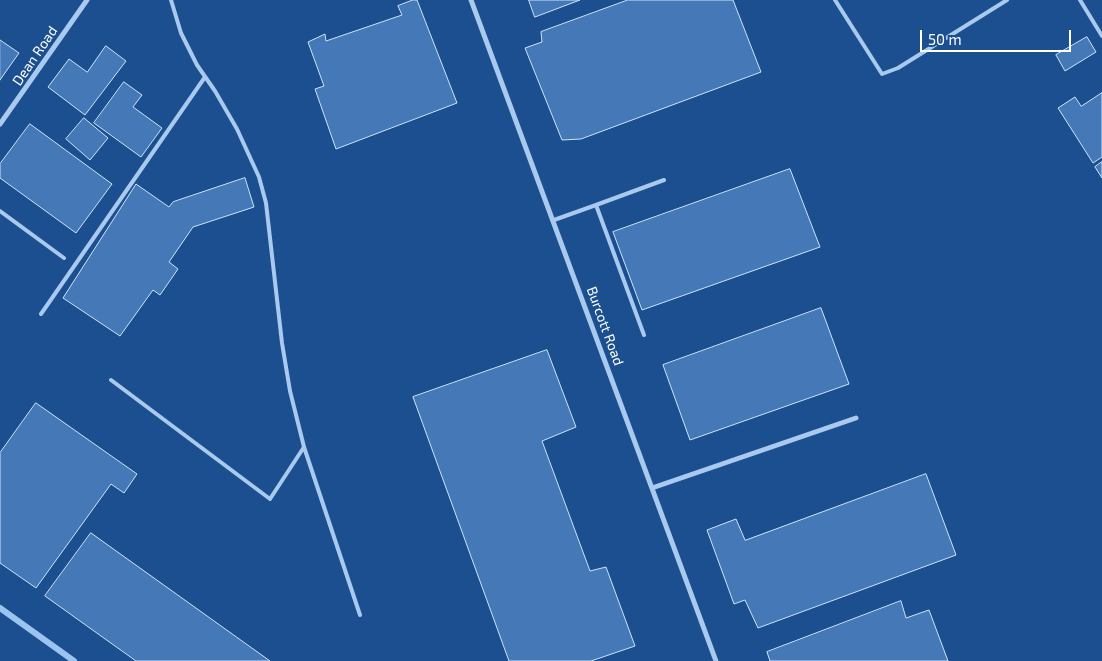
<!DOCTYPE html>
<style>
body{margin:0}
#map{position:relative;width:1102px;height:661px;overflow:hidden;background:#1b4f8f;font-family:"Exo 2",sans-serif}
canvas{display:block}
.scale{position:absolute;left:920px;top:30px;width:151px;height:22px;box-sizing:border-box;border:2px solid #fff;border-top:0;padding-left:6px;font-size:15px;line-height:18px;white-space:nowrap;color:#fff;-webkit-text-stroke:4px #1b4f8f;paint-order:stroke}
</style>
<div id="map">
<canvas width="1102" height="661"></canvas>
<div class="scale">50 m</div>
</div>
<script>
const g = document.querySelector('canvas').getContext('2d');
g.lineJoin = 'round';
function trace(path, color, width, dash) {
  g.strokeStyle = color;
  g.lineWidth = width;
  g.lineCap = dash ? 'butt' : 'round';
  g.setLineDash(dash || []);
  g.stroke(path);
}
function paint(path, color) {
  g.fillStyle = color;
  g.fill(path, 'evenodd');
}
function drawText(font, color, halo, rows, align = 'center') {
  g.font = font + ' "Exo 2",sans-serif';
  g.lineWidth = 5;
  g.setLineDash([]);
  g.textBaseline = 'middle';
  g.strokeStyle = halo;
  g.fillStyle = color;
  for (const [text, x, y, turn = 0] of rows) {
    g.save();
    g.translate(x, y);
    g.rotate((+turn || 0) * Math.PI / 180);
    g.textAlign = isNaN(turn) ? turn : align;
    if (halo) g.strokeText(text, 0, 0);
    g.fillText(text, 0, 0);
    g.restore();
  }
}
trace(new Path2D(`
 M0 608 74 661`), '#9cc4f0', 6);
const building = new Path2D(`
 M413 0H417L457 103 336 149 315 89 324 86 308 42 325 34 326 41 402 15 398 6Z
 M529 0H580L535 17Z
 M628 0H733L761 72 581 139 562 140 525 48 542 42 541 32Z
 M1087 37 1096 52 1065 71 1056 55Z
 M0 40 19 53 0 80Z
 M106 46 126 61 85 115 48 87 69 59 87 72Z
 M124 82 142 95 133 107 162 128 141 157 94 123Z
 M1102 93V157L1093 163 1058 108 1075 97 1081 106Z
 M84 118 108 138 90 160 66 139Z
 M30 124 112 184 76 233 0 178V164Z
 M1102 162V178L1095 167Z
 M790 169 820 247 642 310 613 232Z
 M245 178 254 207 193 227 169 262 178 269 160 295 153 290 120 336 63 298 136 184 169 207 173 202Z
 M821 308 849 384 690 440 663 365Z
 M547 350 576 427 542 441 590 571 606 567 635 646 591 661H509L413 397Z
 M36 403 137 474 124 493 111 484 36 588 0 563V453Z
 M926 474 956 555 758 628 745 600 734 604 707 530 736 519 745 540Z
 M91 533 270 661H136L45 596Z
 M901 601 906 618 929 610 948 661H770L767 652Z`);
paint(building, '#4478b7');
trace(building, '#cfe3fa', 1);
trace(new Path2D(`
 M171 0 181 33 197 65 215 91 237 129 259 177 266 203 282 343 290 391 304 447 360 615
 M835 0 882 74 898 68 1007 0
 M1080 0 1102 36
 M596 205 664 180
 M0 211 64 258
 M554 220 596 205 644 335
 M41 314 205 77
 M111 380 270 499 304 447`), '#a9c9ee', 4);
trace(new Path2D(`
 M471 0 716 661
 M0 124 87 0
 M652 488 856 418`), '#a9c9ee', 5);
drawText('14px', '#fff', '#1b4f8f', [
 ["Dean Road",35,56,-56],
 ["Burcott Road",605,326,70]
]);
</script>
